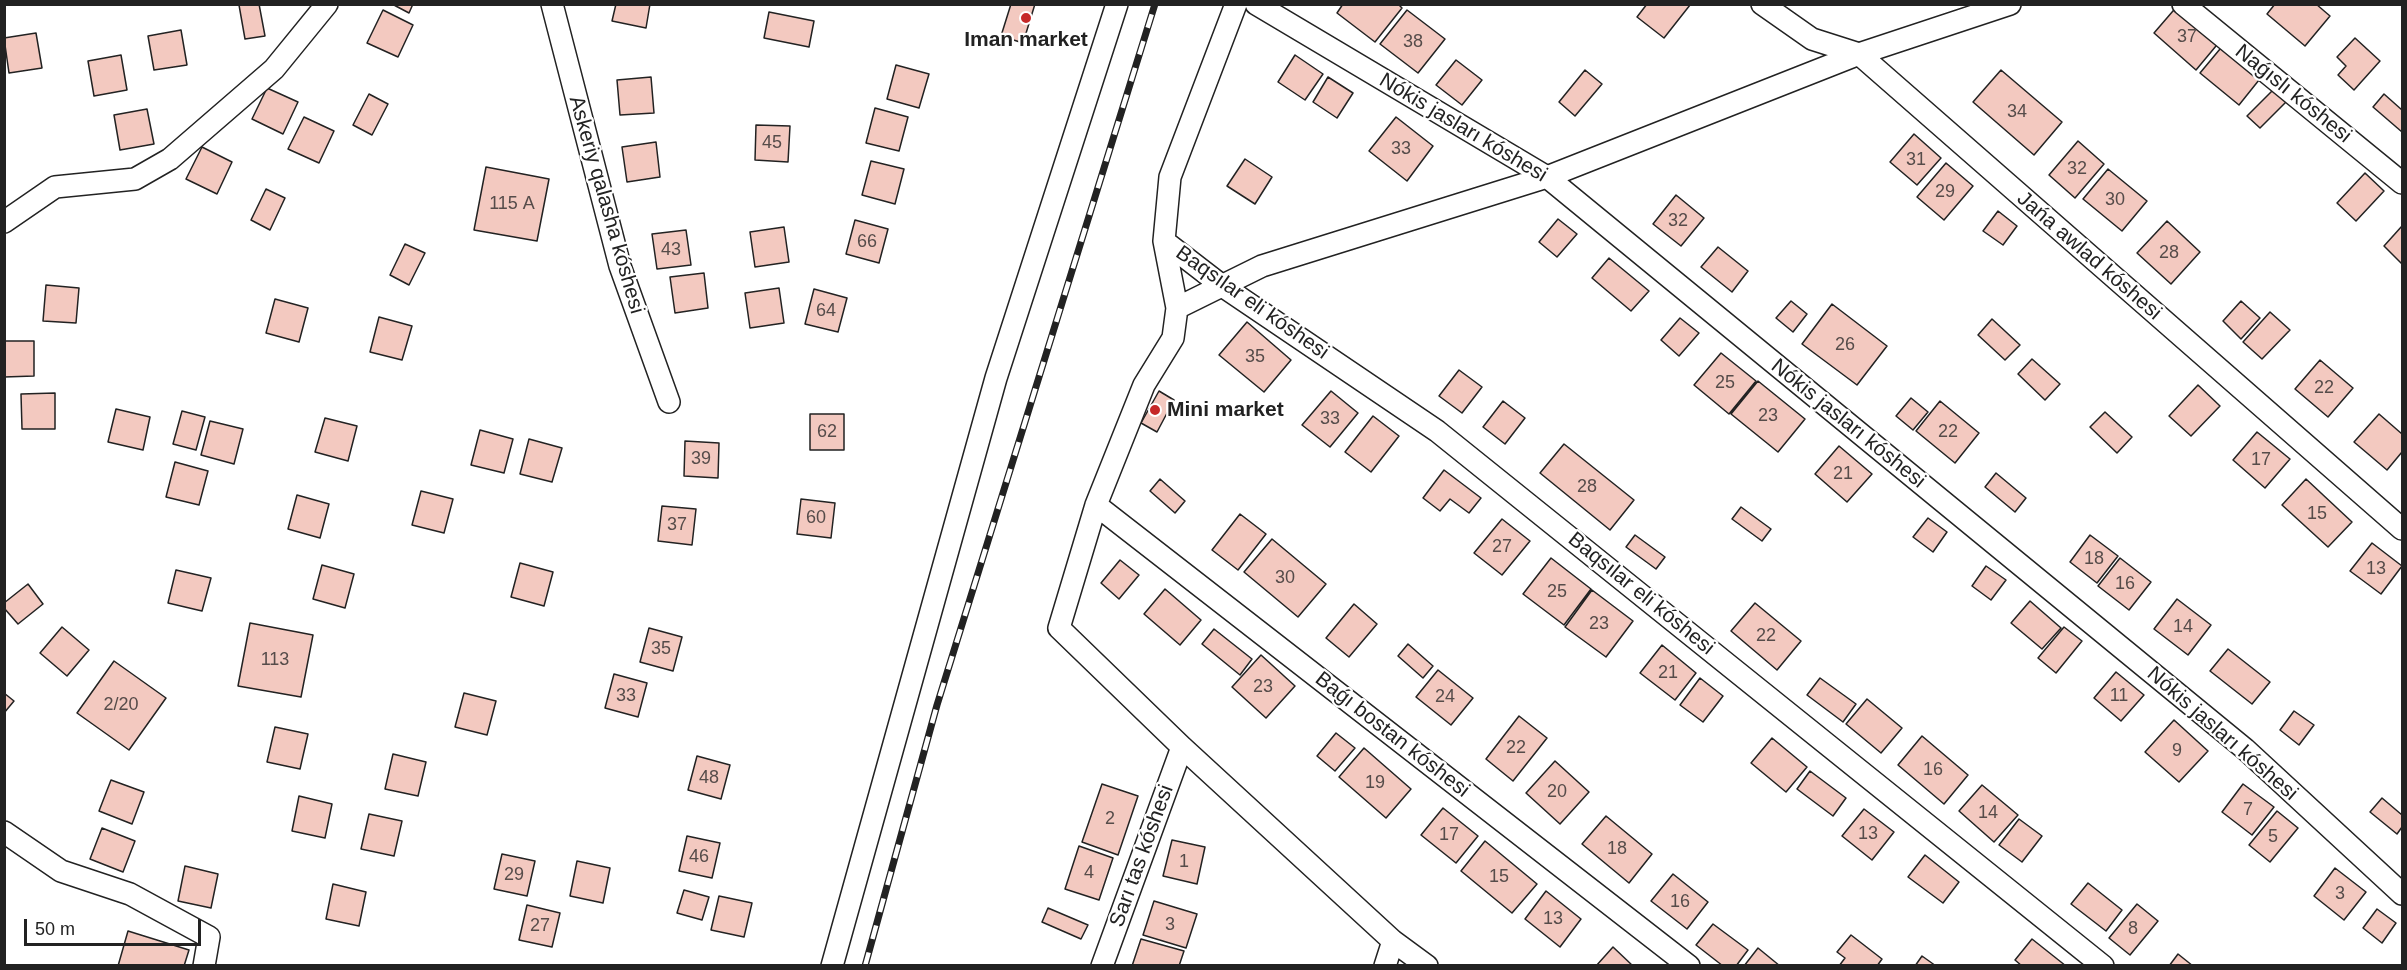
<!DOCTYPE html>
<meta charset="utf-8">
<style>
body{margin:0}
#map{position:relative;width:2407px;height:970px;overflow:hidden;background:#fff;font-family:Helvetica,sans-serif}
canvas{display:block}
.frame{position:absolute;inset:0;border:6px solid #222;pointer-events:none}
.scale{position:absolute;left:24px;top:919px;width:177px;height:27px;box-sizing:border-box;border:3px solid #222;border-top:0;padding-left:8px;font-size:18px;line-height:21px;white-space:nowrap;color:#222;-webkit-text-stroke:4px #fff;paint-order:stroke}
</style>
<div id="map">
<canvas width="2407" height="970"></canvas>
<div class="frame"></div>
<div class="scale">50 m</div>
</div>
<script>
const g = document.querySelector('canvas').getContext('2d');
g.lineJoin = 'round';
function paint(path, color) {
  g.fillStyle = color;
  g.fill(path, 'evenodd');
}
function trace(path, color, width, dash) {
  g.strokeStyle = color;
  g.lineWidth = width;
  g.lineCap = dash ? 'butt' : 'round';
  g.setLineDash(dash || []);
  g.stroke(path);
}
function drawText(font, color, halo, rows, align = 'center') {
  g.font = font + ' Helvetica,sans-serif';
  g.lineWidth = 4.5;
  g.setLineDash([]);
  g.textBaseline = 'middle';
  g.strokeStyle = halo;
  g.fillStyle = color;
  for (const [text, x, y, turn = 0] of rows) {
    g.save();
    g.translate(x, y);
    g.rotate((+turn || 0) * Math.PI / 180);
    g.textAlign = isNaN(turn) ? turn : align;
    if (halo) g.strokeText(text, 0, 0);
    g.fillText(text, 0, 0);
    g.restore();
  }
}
const building = new Path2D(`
 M259 4 265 36 245 39 239 5Z
 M392 4H413L409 13Z
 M616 4H650L646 28 612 21Z
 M1011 4H1035L1023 43 1001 36Z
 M1343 4H1398L1402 8 1375 42 1337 13Z
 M1647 4H1690V5L1664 38 1637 17Z
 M2179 4 2221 40 2196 70 2154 33Z
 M2275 4H2316L2330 16 2305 46 2267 14Z
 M383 10 413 25 398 57 367 43Z
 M1407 10 1445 39 1418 73 1380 44Z
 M769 12 814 21 809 47 764 38Z
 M181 30 187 65 154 70 148 36Z
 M36 33 42 68 9 73 4 38Z
 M2355 38 2380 61 2354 90 2338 75 2346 66 2337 57Z
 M2225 43 2263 75 2239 105 2200 73Z
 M121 55 127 90 94 96 88 61Z
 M1295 55 1323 74 1305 100 1278 82Z
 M1456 60 1482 80 1462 105 1436 85Z
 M896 65 929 74 919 108 887 99Z
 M1585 70 1602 84 1575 116 1559 102Z
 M2001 70 2062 122 2034 155 1973 102Z
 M651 77 654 113 620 115 617 80Z
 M1328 77 1353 93 1337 118 1313 102Z
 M267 88 298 102 283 134 252 119Z
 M2274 89 2287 101 2260 128 2247 116Z
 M369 94 388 104 372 135 353 125Z
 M2384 94 2402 110V132L2373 107Z
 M875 108 908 117 899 151 866 143Z
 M147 109 154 144 120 150 114 115Z
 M304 117 334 131 319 163 288 149Z
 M1396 117 1433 146 1407 181 1369 151Z
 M756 125 790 126 788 162 755 160Z
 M1914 134 1941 158 1917 185 1890 162Z
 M2078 141 2104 164 2075 198 2049 175Z
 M656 142 660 177 627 182 622 147Z
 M202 147 232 162 217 194 186 179Z
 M1245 159 1272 177 1255 204 1227 186Z
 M871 161 904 169 895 204 862 195Z
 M1946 163 1973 186 1944 220 1917 197Z
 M486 167 549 179 537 241 474 230Z
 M2108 169 2147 201 2122 231 2083 199Z
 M2365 173 2384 191 2356 221 2337 203Z
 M266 189 285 198 270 230 251 220Z
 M1676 195 1704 218 1681 246 1653 224Z
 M1998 211 2017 226 2003 245 1983 231Z
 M1558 219 1577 234 1557 257 1539 242Z
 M855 220 888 229 879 263 846 254Z
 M2167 221 2200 252 2171 284 2137 253Z
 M2402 226V264L2384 246Z
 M784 227 789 262 755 267 750 232Z
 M686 230 691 265 657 269 652 234Z
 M405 244 425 253 409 285 390 275Z
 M1718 247 1748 271 1732 292 1701 267Z
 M1609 258 1649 291 1631 311 1592 278Z
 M704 273 708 308 675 313 670 277Z
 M46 285 79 288 76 323 43 321Z
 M779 288 784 323 750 328 745 293Z
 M814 289 847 298 838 332 805 324Z
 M275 299 308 308 299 342 266 333Z
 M1791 301 1807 314 1793 332 1776 318Z
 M2241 301 2260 318 2241 339 2223 321Z
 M1832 304 1887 346 1857 385 1802 344Z
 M2270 312 2290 330 2262 359 2243 342Z
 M379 317 412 326 402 360 370 352Z
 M1680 318 1699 333 1679 356 1661 340Z
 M1992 319 2020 345 2005 360 1978 335Z
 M1247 322 1291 360 1264 392 1219 355Z
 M4 341H34V376L4 377Z
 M1721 353 1756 381 1729 414 1694 385Z
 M2032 359 2060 384 2045 400 2018 374Z
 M2320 360 2353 388 2328 417 2295 389Z
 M1459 370 1482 387 1462 413 1439 396Z
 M1758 381 1805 419 1778 452 1731 414Z
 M2198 385 2220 406 2191 436 2169 416Z
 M1159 391 1174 400 1157 432 1141 423Z
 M1331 391 1358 413 1330 447 1302 425Z
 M55 393V429H22L21 394Z
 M1911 398 1928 412 1913 430 1896 416Z
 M1503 401 1525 418 1505 444 1483 427Z
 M1940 401 1979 433 1955 463 1916 431Z
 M116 409 150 417 143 450 108 442Z
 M182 411 205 417 196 450 173 444Z
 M2105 412 2132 437 2117 453 2090 427Z
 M810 414H844V450H810Z
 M2379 414 2402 434V452L2387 470 2354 442Z
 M1373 416 1399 436 1371 472 1345 452Z
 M325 418 357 426 348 461 315 452Z
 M210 421 243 429 234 464 201 455Z
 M480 430 513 439 504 473 471 465Z
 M2257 432 2290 459 2265 488 2233 460Z
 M529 439 562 448 552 482 520 474Z
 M685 441 719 443 718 478 684 476Z
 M1564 444 1634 500 1610 530 1540 473Z
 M1839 446 1872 474 1847 502 1815 474Z
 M175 462 208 471 199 505 166 497Z
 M1444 470 1481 498 1469 513 1450 499 1440 511 1423 498Z
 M1996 473 2026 498 2015 512 1985 487Z
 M1160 479 1185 501 1175 513 1150 491Z
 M2306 479 2352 522 2328 547 2282 505Z
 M421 491 453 499 444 533 412 525Z
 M297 495 329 504 320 538 288 529Z
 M801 499 835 503 831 538 797 534Z
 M662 506 696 509 692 545 658 541Z
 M1741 507 1771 529 1762 541 1732 519Z
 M1240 514 1266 534 1238 570 1212 550Z
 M1928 518 1947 532 1933 552 1913 537Z
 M1502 519 1530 541 1502 575 1474 553Z
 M1635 535 1665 557 1656 569 1626 547Z
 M2090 535 2118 556 2097 583 2070 562Z
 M1272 539 1326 584 1298 617 1244 572Z
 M2372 543 2402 566 2381 594 2350 571Z
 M1551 558 1591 589 1564 625 1523 594Z
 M2120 558 2151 582 2129 610 2098 586Z
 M1120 560 1139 575 1119 599 1101 583Z
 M520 563 553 572 544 606 511 597Z
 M322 565 354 574 345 608 313 599Z
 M1986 566 2006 580 1991 600 1972 586Z
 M176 570 211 578 202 611 168 603Z
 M28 584 43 604 18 624 4 608V603Z
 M1165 589 1201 620 1180 645 1144 614Z
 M1592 590 1633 621 1606 657 1565 627Z
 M2177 599 2211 625 2188 655 2154 629Z
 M2030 601 2061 628 2042 649 2011 623Z
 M1755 603 1801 641 1777 670 1731 631Z
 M1354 604 1377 624 1349 657 1326 638Z
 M250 623 313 635 301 697 238 686Z
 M62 627 89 650 67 676 40 653Z
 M2064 627 2082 641 2056 673 2038 658Z
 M649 628 682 637 673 671 640 662Z
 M1214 629 1252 659 1240 675 1202 644Z
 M1408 644 1433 666 1423 678 1398 656Z
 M1662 645 1696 673 1675 700 1640 673Z
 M2228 649 2270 682 2252 704 2210 671Z
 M1261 655 1295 686 1266 718 1232 687Z
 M114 661 166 698 129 750 77 713Z
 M1438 670 1473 698 1451 725 1416 697Z
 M2116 672 2144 695 2121 721 2094 698Z
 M614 674 647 683 638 717 605 708Z
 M1700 678 1723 696 1703 722 1680 705Z
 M1820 678 1856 704 1843 722 1807 695Z
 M4 693 14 701 4 713Z
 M464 693 496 701 487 735 455 727Z
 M1867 699 1902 728 1881 753 1846 724Z
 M2294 711 2314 725 2299 745 2280 730Z
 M1519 716 1547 738 1513 781 1486 759Z
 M2174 720 2208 751 2179 782 2145 752Z
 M275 727 308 734 300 769 267 762Z
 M1336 733 1355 748 1335 771 1317 756Z
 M1922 736 1968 775 1944 804 1898 765Z
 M1772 738 1807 767 1786 792 1751 763Z
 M1364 748 1411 789 1386 818 1339 777Z
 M393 754 426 762 418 796 385 789Z
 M697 756 730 765 721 799 688 790Z
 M1555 761 1589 792 1560 824 1526 793Z
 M1810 771 1846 798 1833 816 1797 789Z
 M111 780 144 792 132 824 99 811Z
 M1102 784 1138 796 1118 855 1082 842Z
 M2243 784 2274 807 2252 835 2222 812Z
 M1982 785 2018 815 1994 842 1959 811Z
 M299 796 332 804 325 838 292 831Z
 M2382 798 2402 815V827L2397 834 2370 812Z
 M1443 808 1478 836 1456 863 1421 835Z
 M1864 809 1894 832 1872 860 1842 836Z
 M2277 811 2298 828 2270 862 2249 845Z
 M369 814 402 821 394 856 361 849Z
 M1606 816 1652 854 1629 883 1582 844Z
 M2019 819 2042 836 2022 862 1999 845Z
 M102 828 135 841 123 872 90 859Z
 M687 836 720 843 712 878 679 871Z
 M1172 840 1205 847 1197 884 1163 876Z
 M1485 841 1537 884 1512 913 1461 871Z
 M1079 846 1113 858 1099 900 1065 889Z
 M502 854 535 861 527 896 494 889Z
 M1925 855 1959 882 1943 903 1908 877Z
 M577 861 610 868 603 903 570 896Z
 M185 866 218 874 211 908 178 901Z
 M2335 868 2366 892 2344 920 2314 896Z
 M1673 874 1708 902 1687 929 1651 901Z
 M2088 883 2122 910 2106 931 2071 904Z
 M333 884 366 892 359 926 326 919Z
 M684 890 709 897 702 920 677 913Z
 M1546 891 1581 919 1560 947 1525 919Z
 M719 896 752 903 744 937 711 930Z
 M1154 901 1197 914 1186 948 1143 935Z
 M2137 904 2158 921 2130 955 2109 938Z
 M527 905 560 913 552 947 519 940Z
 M1048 908 1088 925 1081 939 1042 922Z
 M2377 909 2396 923 2382 943 2363 928Z
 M1713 924 1748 950 1736 966H1723L1696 945Z
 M128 931 189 950 184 966H118Z
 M1851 935 1882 959 1877 966H1839L1845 958 1837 952Z
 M1141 939 1184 951 1179 966H1132Z
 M2032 939 2066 966H2022L2015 960Z
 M1613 947 1633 966H1596Z
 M1758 948 1780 966H1744Z
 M2178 954 2193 966H2169Z
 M1922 956 1936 966H1915Z`);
paint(building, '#f3c9c0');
trace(building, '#222', 1.5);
const street = new Path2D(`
 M552 4 620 266 669 402
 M1236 4 1170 177 1164 241 1177 308 1173 338 1144 385 1096 505 1059 628 1182 747 1393 941 1427 966
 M1256 4 1547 177 2245 749 2402 894
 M1762 4 1812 39 1859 54 2402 529
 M2183 4 2402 183
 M4 222 55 187 135 179 170 159 274 69 327 4
 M1164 241 1221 285 1437 431 2103 966
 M1177 308 1262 266 1547 177 1859 54 2010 4
 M1096 505 1689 966
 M4 832 61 871 130 894 209 937 204 966
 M832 966 996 378 1117 4
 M1102 966 1182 747
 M1385 966 1393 941`);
trace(street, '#222', 24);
trace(street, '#fff', 21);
const rail = new Path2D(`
 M865 966 937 705 1155 4`);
trace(rail, '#222', 7);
trace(rail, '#fff', 4.5, [14]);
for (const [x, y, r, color] of [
 [1026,18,6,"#c62828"],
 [1155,410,6,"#c62828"]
]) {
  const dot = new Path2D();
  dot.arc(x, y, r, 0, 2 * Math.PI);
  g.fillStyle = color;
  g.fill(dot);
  trace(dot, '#fff', 2);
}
drawText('18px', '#564c4a', null, [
 ["37",2187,37],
 ["38",1413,42],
 ["34",2017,112],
 ["45",772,143],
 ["33",1401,149],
 ["31",1916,160],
 ["32",2077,169],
 ["29",1945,192],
 ["30",2115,200],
 ["115 А",512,204],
 ["32",1678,221],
 ["66",867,242],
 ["43",671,250],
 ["28",2169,253],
 ["64",826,311],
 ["26",1845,345],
 ["35",1255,357],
 ["25",1725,383],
 ["22",2324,388],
 ["23",1768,416],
 ["33",1330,419],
 ["62",827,432],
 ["22",1948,432],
 ["39",701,459],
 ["17",2261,460],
 ["21",1843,474],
 ["28",1587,487],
 ["15",2317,514],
 ["60",816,518],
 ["37",677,525],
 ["27",1502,547],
 ["18",2094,559],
 ["13",2376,569],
 ["30",1285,578],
 ["16",2125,584],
 ["25",1557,592],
 ["23",1599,624],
 ["14",2183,627],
 ["22",1766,636],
 ["35",661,649],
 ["113",275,660],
 ["21",1668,673],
 ["23",1263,687],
 ["33",626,696],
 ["11",2119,696],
 ["24",1445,697],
 ["2/20",121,705],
 ["22",1516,748],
 ["9",2177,751],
 ["16",1933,770],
 ["48",709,778],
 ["19",1375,783],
 ["20",1557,792],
 ["7",2248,810],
 ["14",1988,813],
 ["2",1110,819],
 ["13",1868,834],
 ["17",1449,835],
 ["5",2273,837],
 ["18",1617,849],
 ["46",699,857],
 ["1",1184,862],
 ["4",1089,873],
 ["29",514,875],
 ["15",1499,877],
 ["3",2340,894],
 ["16",1680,902],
 ["13",1553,919],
 ["3",1170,925],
 ["27",540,926],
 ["8",2133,929]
]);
drawText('bold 21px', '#222', '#fff', [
 ["Iman market",1026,40],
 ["Mini market",1167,410,"left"]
]);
drawText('21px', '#222', '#fff', [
 ["Naǵıslı kóshesi",2293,94,39],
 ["Nókis jasları kóshesi",1463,128,31],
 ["Askeriy qalasha kóshesi",606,205,74],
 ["Jańa awlad kóshesi",2089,256,41],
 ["Baqsılar eli kóshesi",1252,303,35],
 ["Nókis jasları kóshesi",1848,424,39],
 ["Baqsılar eli kóshesi",1641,594,39],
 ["Nókis jasları kóshesi",2222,734,41],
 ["Baǵı bostan kóshesi",1392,735,38],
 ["Sarı tas kóshesi",1142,856,-70]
]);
</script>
